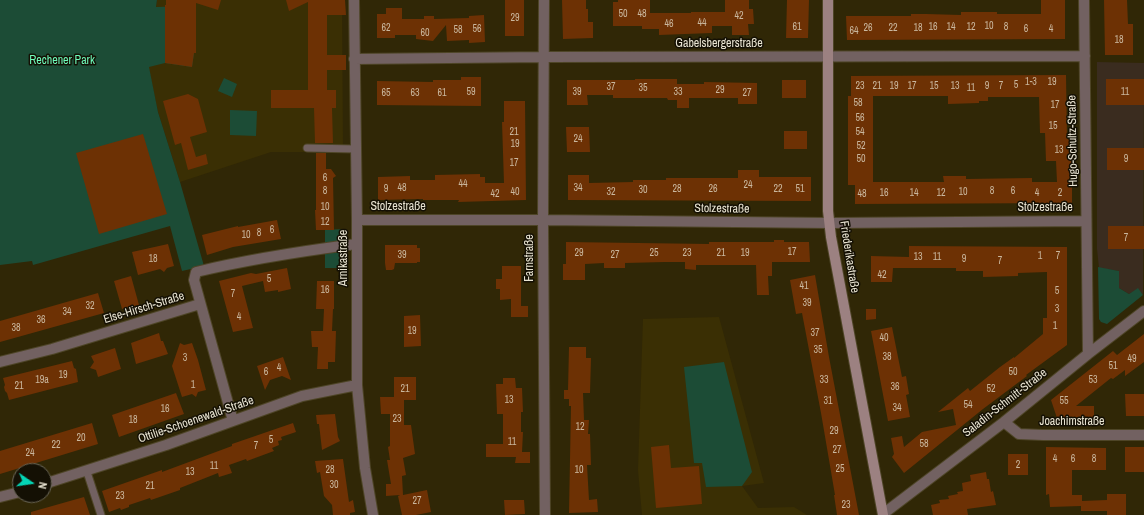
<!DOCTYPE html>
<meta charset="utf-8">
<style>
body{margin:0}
#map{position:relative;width:1144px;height:515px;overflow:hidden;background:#302706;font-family:"Archivo Narrow",sans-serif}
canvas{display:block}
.north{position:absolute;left:12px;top:463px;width:40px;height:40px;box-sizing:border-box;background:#141004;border:1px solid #696556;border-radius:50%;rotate:103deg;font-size:11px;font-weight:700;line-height:16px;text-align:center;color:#e9e4d2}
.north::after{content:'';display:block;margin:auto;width:14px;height:18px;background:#04d5b6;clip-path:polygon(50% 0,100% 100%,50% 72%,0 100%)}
</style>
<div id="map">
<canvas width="1144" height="515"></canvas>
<div class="north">N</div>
</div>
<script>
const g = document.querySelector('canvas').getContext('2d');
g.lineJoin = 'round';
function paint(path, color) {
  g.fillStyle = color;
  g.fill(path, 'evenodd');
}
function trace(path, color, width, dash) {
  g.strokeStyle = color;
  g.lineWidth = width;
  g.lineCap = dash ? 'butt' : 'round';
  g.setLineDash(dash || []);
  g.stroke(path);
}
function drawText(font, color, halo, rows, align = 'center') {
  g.font = font + ' "Archivo Narrow",sans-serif';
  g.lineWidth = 3;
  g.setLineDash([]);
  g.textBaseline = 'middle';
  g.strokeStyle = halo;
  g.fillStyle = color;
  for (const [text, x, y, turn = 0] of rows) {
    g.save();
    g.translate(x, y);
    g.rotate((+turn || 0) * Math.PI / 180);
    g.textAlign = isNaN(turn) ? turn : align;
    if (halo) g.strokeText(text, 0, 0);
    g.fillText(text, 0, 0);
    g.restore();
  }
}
paint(new Path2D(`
 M1097 62 1144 63 1143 295 1138 289 1129 294 1119 288V271L1099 268 1097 249Z`), '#3a2c1f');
paint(new Path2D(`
 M157 0H342L343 152H271L180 182 158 112 148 66Z
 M719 317 764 483 742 486 758 508 794 507 807 515H642L638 470 643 319Z`), '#3a2f04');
paint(new Path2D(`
 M0 0H157L156 7 196 6V53H194L192 67 165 63 149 67 158 112 180 182 204 266 182 271 170 226 33 265 32 261 0 265Z
 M224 78 237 84 232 97 218 91Z
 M230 110 257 111 256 136 230 135Z
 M343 229V268H325V230Z
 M1098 267 1119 271V288L1129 294 1138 288 1143 295 1107 324 1101 322 1099 319Z
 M724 362 752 472 742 486 706 487 702 463H694L684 367Z`), '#1c4c36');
paint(new Path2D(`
 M166 0H221L218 10 196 3V53H194L192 67 165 63V5H166Z
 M286 0H345L346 15H327V55H346V70H327V90H336V108H332L333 143H315L314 108H271V90H308V2L289 11Z
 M505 0H524V36H505Z
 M562 0H586V9H588V22H593V38L563 39Z
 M618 0H650V13H691V12H725V0H749V9H753L754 24H748L749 35H732V26H712V33L659 35V29H642V26H613V2H618Z
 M787 0H809L808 38H786Z
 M1041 0H1065V39L847 40 846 16H911V14H926L961 15V12H997V14H1041Z
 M1104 0H1127L1128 24H1133V55H1105Z
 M386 8H402V19H424V16H434V19L469 18V16L484 15 485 42 469 43V40L447 41 446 25 433 41 416 39V35H395V38H377V14H386Z
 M1066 75 1067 139H1072V203L855 204V185H848V96H851V76ZM873 96H948V104L979 103V101H988V97H1039L1040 133H1045L1046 161H1056L1057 182H1032V178L966 179V176H943L944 182H873Z
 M461 77H481V106L377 105V81L433 82V80H461Z
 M635 79H677V84H704V82L757 83V104H738V98H689V108H677V100H668L667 98H613V95H587L588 105H567V80H635Z
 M1106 79H1144V105H1106Z
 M782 80H806V98H782Z
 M188 94 198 99 207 132 190 137 196 157 206 154 208 164 188 170 181 143 175 145 163 101Z
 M504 101H525L526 200 458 202 459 200H423V199L378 200V177L410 176V180H435V175L480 174V177H485V183H504L502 122H504Z
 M566 127H589L590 152H567Z
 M784 131H807V149H784Z
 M143 134 167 214 99 234 76 153Z
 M1107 148H1144V170H1107Z
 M316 153H326V169H331L336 176 333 178 334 230H316L315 210H316Z
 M738 170H759V177H811V201L568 200V175H589V183L633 182V180H666V178H738Z
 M277 220 281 239 233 247 207 255 202 235 238 226V227Z
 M1108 226H1144V249H1108Z
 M774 240H784V242H809L810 262H772V276H768L769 295H757L756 265H696V270L685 269V262H665L625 263V268H604V263L585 264V280H563V264H566V242L709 244V242H774Z
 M168 244 174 266 167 268 164 272 160 269 138 275 132 252Z
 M385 245H417V248H420V262H417V263H395L394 269 392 270H386L385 263Z
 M909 246 1067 247V345L1026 375 1027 376 983 409 904 473 892 457 894 454 891 438 902 436 904 447 922 432 956 425 953 409 938 412 968 388 970 391 1000 367 1014 357V358L1043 334V318H1047V272L1018 273V276L983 277V271H956V268H893L892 282H871V256L909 257Z
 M502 266H521V306H528V317H511V299L500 300V289H496V279H502Z
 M287 268 291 289 278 292V290L265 292 263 281 242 286 253 328 233 332 219 281 251 273 256 274Z
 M815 275 829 357 859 515H837L834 495H835L821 413 802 313 796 314 790 280Z
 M131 276 139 305 122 309 114 281Z
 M317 281H334V309H333L332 331H336L335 362H328V369H317L318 347H312L311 331H323L324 309H316Z
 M98 293 104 313 0 342V321Z
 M866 309H876V319L866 320Z
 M420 315 421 346 404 347V316Z
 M892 327 902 377 906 376 909 394 906 395 910 417 888 421 871 331Z
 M159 333 161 341H163L168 354 136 364 131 343Z
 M1144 334V362L1125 376V370L1113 379 1111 378 1076 406H1094V422L1058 421 1051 400 1113 351 1117 355Z
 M180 343 184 345 192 343 198 360 206 390 198 392 196 397 192 394 182 397 172 366Z
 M569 347H586V358H591L590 393H583L584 420H589L588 434H590L591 465H587L589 500 597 499 598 512 569 513 571 406H569V399H564V390H568Z
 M115 348 121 369 98 377 96 370 90 368 94 362 91 356Z
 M283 357 291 380 282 376 270 380 265 390 257 366Z
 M72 361 74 368 76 369 78 382 9 400 7 393 5 391 4 387 5 385 3 378Z
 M394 377H416V400H404V425H411L415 454 403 458 406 475 402 476 403 495 427 490 431 512 416 515H402L398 496 400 495 386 496V484H391L387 460H390L388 447 390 446V414H381L380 397H394Z
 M503 378H515L516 388H522L523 412H521V432H523L522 452H530V463H515L516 457H486V444H503V414H497L496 384H503Z
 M176 393 184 414 119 437 112 415Z
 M1125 394H1144V416H1126Z
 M335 414 338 437 340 441 322 450 319 424H317L316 415Z
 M92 423 98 444 0 474V451Z
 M293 423 296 432 281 437 282 440 278 441 279 445 272 448 274 451 247 461 246 459 229 465 232 473 219 477 218 473 180 488V490L151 500 150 498 129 505V507L121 510 120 508 109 512 102 491 162 470V472L232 446V444Z
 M669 445 671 468 699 466 702 504 656 508 651 447Z
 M1046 447 1106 448V470H1072V495H1082V501L1107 500V494H1126V515H1107V511H1081V506L1050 507 1049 494 1046 495Z
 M1125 447H1144V472H1125Z
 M1008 454H1028V475H1008Z
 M343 459 349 502 353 500 355 512 350 513V515H333L332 505 324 496 320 472 317 473 315 461Z
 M986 472 987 479H989L991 492 993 491 996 505 967 509 968 515H933L931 505 940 503 939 500 949 499 948 496 958 494 957 492 963 491 962 483 971 481 970 475Z
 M84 497 90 515H31V512Z
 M504 500H524L525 514 505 515Z`), '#6d3104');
const lane = new Path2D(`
 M307 148 356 149
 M87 472 101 515`);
const street = new Path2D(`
 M354 0 357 220V385L365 468 373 515
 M544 0 543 220 545 515
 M1084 0 1088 354
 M354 59 544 57 1085 56
 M357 220H543L830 223 1086 221
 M0 362 52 349 200 304
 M233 421 194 280 196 272C249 259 303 251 356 244
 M1004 422 1019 434 1043 435H1144
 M44 484 166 445 302 396 357 385
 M0 497 20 492
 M883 514 1004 422 1088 354 1144 311`);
const secondary = new Path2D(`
 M828 0V211L831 237 883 515`);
trace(lane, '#4e4527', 9);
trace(street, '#4e4527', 12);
trace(secondary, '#4e4527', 12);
trace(lane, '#726161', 7);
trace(street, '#726161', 10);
trace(secondary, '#9c8181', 10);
drawText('10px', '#cab79e', null, [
 ["50",623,14],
 ["48",642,14],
 ["42",739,16],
 ["29",515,18],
 ["44",702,23],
 ["46",669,24],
 ["10",989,26],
 ["61",797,27],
 ["16",933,27],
 ["14",951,27],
 ["12",971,27],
 ["8",1006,27],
 ["62",386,28],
 ["26",868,28],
 ["22",893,28],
 ["18",918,28],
 ["56",477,29],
 ["6",1026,29],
 ["4",1051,29],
 ["58",458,30],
 ["64",854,31],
 ["60",425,33],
 ["18",1119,40],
 ["1-3",1031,82],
 ["19",1052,82],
 ["5",1016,85],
 ["23",860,86],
 ["21",877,86],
 ["19",894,86],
 ["17",912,86],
 ["15",934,86],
 ["13",955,86],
 ["9",987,86],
 ["7",1001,86],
 ["37",611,87],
 ["35",643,88],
 ["11",971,88],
 ["29",720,90],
 ["59",471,92],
 ["39",577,92],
 ["33",678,92],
 ["11",1125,92],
 ["65",386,93],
 ["63",415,93],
 ["61",442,93],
 ["27",747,93],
 ["58",858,103],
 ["17",1055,105],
 ["56",860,118],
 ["15",1053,126],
 ["21",514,132],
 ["54",860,132],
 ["24",578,139],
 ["19",515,144],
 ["52",861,146],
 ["13",1059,150],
 ["50",861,159],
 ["9",1126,159],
 ["17",514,163],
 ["6",325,178],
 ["44",463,184],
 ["24",748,185],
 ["48",402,188],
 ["34",578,188],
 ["9",386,189],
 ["28",677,189],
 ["26",713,189],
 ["22",778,189],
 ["51",800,189],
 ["30",643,190],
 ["8",325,191],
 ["8",992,191],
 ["6",1013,191],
 ["40",515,192],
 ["32",611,192],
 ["10",963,192],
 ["16",884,193],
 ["14",914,193],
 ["12",941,193],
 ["4",1037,193],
 ["2",1060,193],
 ["42",495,194],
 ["48",862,194],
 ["10",325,207],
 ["12",325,222],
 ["6",272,230],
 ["8",259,233],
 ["10",246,235],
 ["7",1126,238],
 ["17",792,252],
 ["29",579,253],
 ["25",654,253],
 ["23",687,253],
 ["21",721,253],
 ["19",745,253],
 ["39",402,255],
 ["27",615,255],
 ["1",1040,256],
 ["7",1058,256],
 ["13",918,257],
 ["11",937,257],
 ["18",153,259],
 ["9",964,259],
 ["7",1000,261],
 ["42",882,275],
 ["5",269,279],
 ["41",804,286],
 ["16",325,290],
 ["5",1057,291],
 ["7",233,294],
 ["39",807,303],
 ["32",90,306],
 ["3",1057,309],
 ["34",67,312],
 ["4",239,317],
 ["36",41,320],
 ["1",1055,326],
 ["38",16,328],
 ["19",412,331],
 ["37",815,333],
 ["40",884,338],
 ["35",818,350],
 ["38",887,357],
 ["3",185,358],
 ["49",1132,359],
 ["51",1113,366],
 ["4",279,368],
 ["6",266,372],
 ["50",1013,372],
 ["19",63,375],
 ["19a",42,380],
 ["33",824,380],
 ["53",1093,380],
 ["1",193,385],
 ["21",19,386],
 ["36",895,387],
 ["21",405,389],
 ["52",991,389],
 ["13",509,400],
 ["31",828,401],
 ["55",1064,401],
 ["54",968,405],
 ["34",897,408],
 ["16",165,409],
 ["23",397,419],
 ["18",133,420],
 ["12",580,427],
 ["29",834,431],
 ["20",81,438],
 ["5",271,440],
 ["11",512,442],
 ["58",924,444],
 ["22",56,445],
 ["7",256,446],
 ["27",837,450],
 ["24",30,453],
 ["4",1055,459],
 ["6",1073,459],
 ["8",1094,459],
 ["2",1018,465],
 ["11",214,466],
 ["25",840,469],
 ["28",330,470],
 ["10",579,470],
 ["13",190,472],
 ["30",334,485],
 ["21",150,486],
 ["23",120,496],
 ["27",417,501],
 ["23",846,505]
]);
drawText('12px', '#e9e4d2', '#141004', [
 ["Gabelsbergerstraße",719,44],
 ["Hugo-Schultz-Straße",1073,141,-91],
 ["Stolzestraße",398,207],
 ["Stolzestraße",1045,208],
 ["Stolzestraße",722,209,1],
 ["Friederikastraße",849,257,81],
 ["Arnikastraße",344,258,-90],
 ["Farnstraße",530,258,-90],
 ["Else-Hirsch-Straße",144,308,-17],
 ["Saladin-Schmitt-Straße",1005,403,-38],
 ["Ottilie-Schoenewald-Straße",196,420,-19],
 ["Joachimstraße",1072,422]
]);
drawText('12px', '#6ffcbb', '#141004', [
 ["Rechener Park",62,61]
]);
</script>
